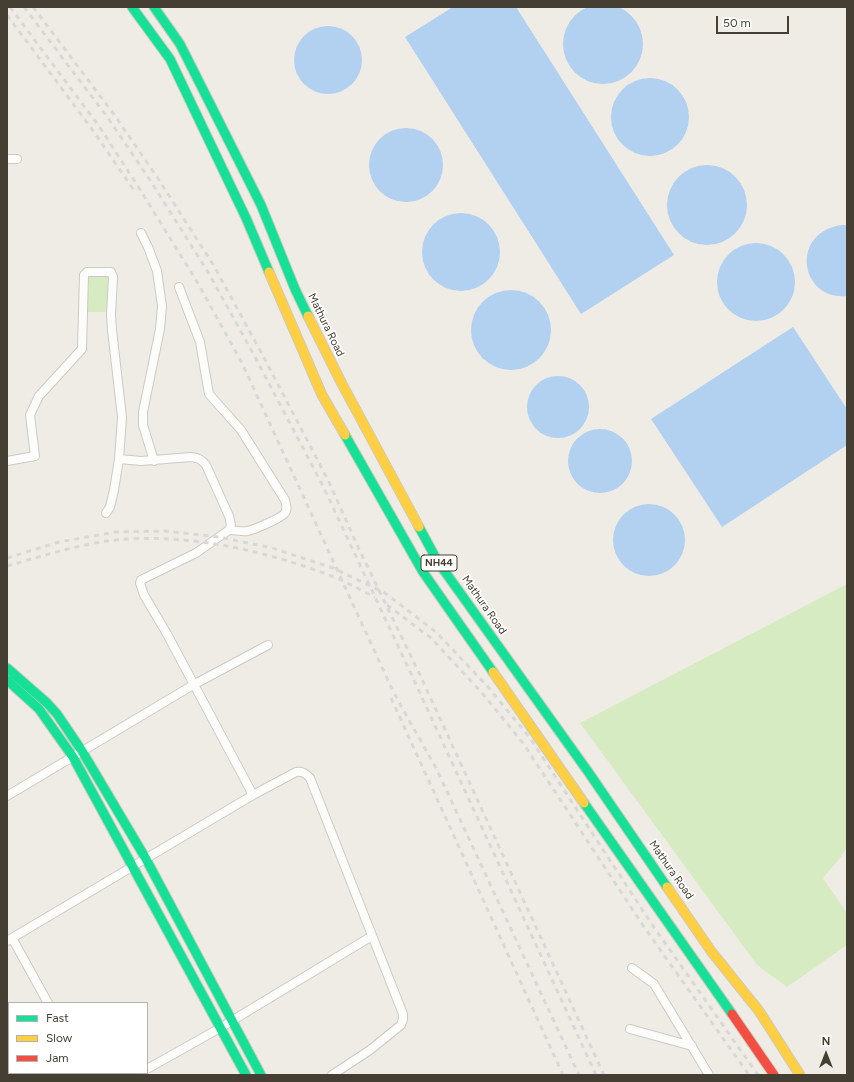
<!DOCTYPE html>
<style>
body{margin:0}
#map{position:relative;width:854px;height:1082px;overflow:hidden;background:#eeece5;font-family:Figtree,sans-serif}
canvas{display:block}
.frame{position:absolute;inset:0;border:8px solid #443f32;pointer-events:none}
.legend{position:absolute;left:8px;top:1002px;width:140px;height:72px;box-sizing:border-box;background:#fff;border:1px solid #b4b2ad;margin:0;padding:5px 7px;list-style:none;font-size:12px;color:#443f32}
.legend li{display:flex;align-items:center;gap:8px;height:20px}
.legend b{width:20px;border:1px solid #b4b2ad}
.north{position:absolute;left:806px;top:1034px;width:40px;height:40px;-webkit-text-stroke:3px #fff;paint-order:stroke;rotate:0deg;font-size:11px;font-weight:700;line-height:16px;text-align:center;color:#443f32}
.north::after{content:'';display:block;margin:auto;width:14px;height:18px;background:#443f32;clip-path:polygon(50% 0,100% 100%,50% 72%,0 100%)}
.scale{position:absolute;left:716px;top:16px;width:73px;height:18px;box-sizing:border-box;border:2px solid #443f32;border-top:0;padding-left:5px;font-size:12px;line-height:14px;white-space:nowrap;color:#443f32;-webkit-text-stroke:3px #fff;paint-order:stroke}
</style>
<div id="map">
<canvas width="854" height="1082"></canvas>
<div class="frame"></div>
<ul class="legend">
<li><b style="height:5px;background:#16e098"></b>Fast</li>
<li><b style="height:5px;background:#ffcf43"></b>Slow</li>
<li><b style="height:5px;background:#f24e42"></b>Jam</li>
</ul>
<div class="north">N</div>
<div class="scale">50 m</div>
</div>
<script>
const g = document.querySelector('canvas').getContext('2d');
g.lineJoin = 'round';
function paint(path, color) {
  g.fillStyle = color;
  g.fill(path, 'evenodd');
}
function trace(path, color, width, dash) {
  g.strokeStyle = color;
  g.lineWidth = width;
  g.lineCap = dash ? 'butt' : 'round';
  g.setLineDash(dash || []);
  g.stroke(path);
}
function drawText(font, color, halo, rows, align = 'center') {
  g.font = font + ' Figtree,sans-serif';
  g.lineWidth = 3.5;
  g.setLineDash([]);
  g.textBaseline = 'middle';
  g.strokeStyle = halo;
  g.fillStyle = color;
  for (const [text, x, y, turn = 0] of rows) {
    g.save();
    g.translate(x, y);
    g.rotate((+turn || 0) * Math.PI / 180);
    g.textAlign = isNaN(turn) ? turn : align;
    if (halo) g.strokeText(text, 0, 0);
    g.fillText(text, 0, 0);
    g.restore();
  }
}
paint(new Path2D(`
 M89 276H108L111 312H87Z
 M847 584V847L840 858 823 878 847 913V945L787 987 757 965 580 723Z`), '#d7ebc3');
paint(new Path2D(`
 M563 44a40 40 0 1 1 80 0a40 40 0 1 1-80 0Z
 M453 7H516L674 255 581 314 405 37Z
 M294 60a34 34 0 1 1 68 0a34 34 0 1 1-68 0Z
 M611 117a39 39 0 1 1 78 0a39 39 0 1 1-78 0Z
 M369 165a37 37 0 1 1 74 0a37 37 0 1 1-74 0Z
 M667 205a40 40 0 1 1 80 0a40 40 0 1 1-80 0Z
 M422 252a39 39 0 1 1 78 0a39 39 0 1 1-78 0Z
 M842 225H847V296C800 301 789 232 842 225Z
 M717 282a39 39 0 1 1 78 0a39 39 0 1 1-78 0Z
 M471 330a40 40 0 1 1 80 0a40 40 0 1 1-80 0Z
 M793 327 847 409V445L722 527 651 419Z
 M527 407a31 31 0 1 1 62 0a31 31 0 1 1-62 0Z
 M568 461a32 32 0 1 1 64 0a32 32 0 1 1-64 0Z
 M613 540a36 36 0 1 1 72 0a36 36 0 1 1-72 0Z`), '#b2d0f0');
const street = new Path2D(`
 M7 159H17
 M141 233 148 247 157 271 162 306 160 329 143 412V425L154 461
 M179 287 200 342 209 394 241 430 285 500C286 505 288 509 285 513 282 518 255 529 248 531 242 532 235 530 229 530
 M119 459 141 461 191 457C198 458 201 459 206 465L229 516 231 525 229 530 196 553 141 580 140 583 144 595 167 634 253 795
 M7 461 35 456 30 415 39 396 82 349 84 275 87 272H111L113 277 111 315 112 330 122 417 119 459 114 490 110 507 106 513
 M7 796 193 685 268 645
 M12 938 48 1003
 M7 941 253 795 296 772C302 771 305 773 310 778L403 1014V1019L401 1025 370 1050 332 1075
 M632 968 654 984 709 1075
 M630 1029 692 1046
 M147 1069 220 1028 372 936
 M86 1073 87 1075
 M137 1075 140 1073`);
const fast = new Path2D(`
 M132 7 170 59 246 218 269 272
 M154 7 180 44 261 205 295 289 308 316
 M345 435 423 572 493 672
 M419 527 438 562 589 773 667 887
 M7 668 47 703 57 714 82 751 146 859 261 1075
 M7 680 39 709 73 757 246 1075
 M584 803 732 1014`);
const slow = new Path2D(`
 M269 272 322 395 345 435
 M308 316 342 384 419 527
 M493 672 584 803
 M667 887 711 951 759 1011 800 1075`);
const jam = new Path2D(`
 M732 1014 774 1075`);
trace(street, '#cccac3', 10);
trace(fast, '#cecabb', 11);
trace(slow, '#cecabb', 11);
trace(jam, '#cecabb', 11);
trace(street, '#fcfcfb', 8);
trace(fast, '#16e098', 9);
trace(slow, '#ffcf43', 9);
trace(jam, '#f24e42', 9);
trace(new Path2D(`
 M10 7 99 126 139 188 196 280 242 363 391 687 401 706 436 768 579 1075
 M24 7 108 118 150 180 208 272 255 357 323 486 413 678 596 1075
 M33 7 113 113 157 177 214 266 261 352 329 482 358 547 420 675 604 1075
 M7 15 94 132 133 189
 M7 558 59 542 115 532 165 531 219 537 272 548 333 568 385 593 436 632 488 687 530 738 651 923 758 1075
 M7 566C43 556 79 544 116 540 187 533 262 550 329 575 345 581 360 590 375 597
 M387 605 431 638 482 693 523 743 644 927 749 1075
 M391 698 563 1075`), '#d8d8d7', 3, [5, 5]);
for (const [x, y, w] of [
 [439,563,36]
]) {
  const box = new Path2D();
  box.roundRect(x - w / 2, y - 8, w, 16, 3);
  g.fillStyle = '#fff';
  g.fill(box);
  trace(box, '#443f32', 1);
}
drawText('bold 10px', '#443f32', null, [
 ["NH44",439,563]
]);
drawText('11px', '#443f32', '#fff', [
 ["Mathura Road",326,325,64],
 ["Mathura Road",484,605,55],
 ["Mathura Road",671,870,55]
]);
</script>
